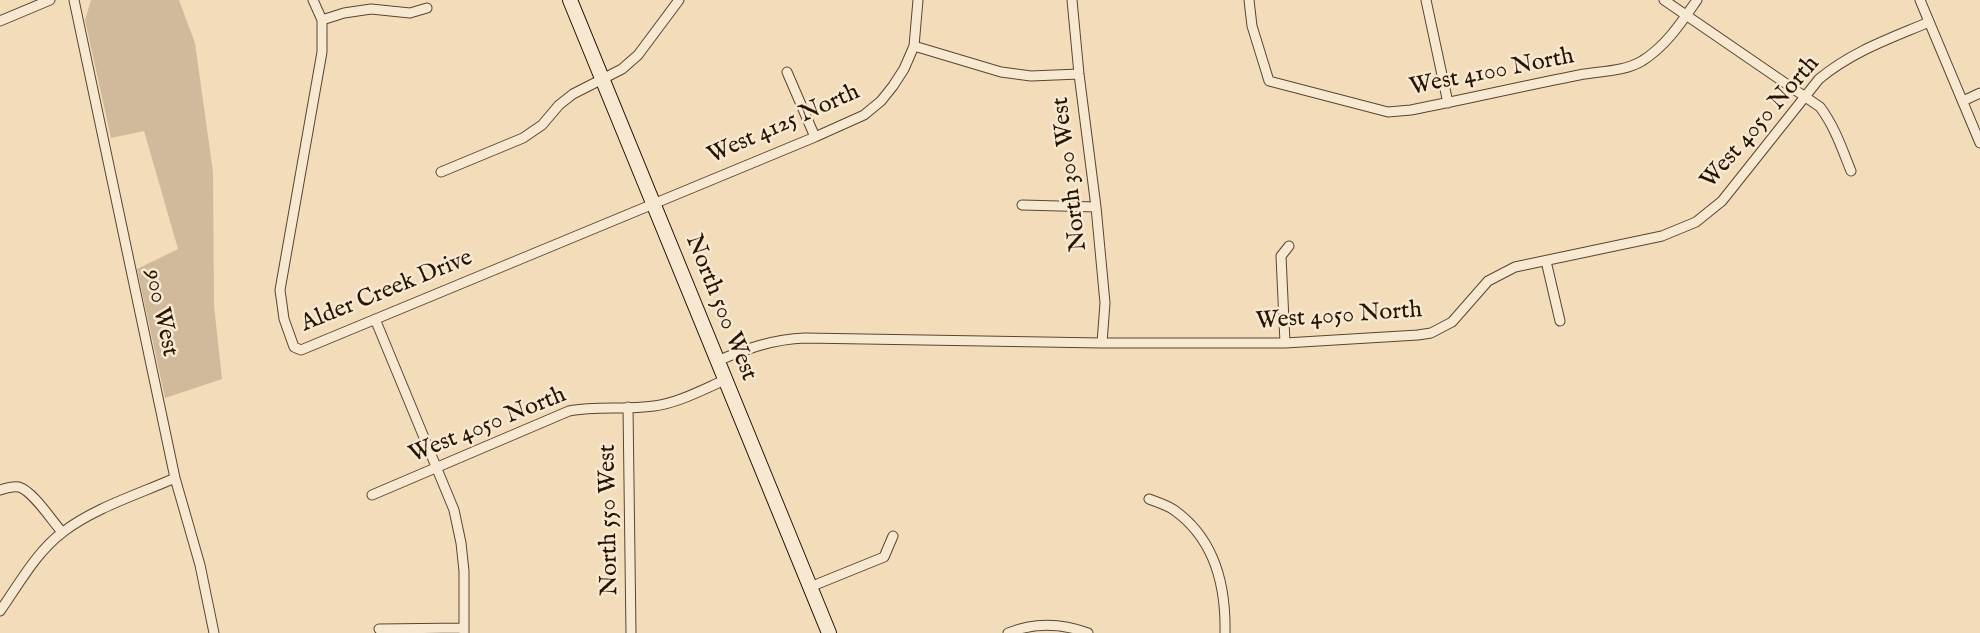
<!DOCTYPE html>
<style>
body{margin:0}
canvas{display:block;background:#f3dcba}
</style>
<canvas width="1980" height="633"></canvas>
<script>
const g = document.querySelector('canvas').getContext('2d');
g.lineJoin = 'round';
function paint(path, color) {
  g.fillStyle = color;
  g.fill(path, 'evenodd');
}
function trace(path, color, width, dash) {
  g.strokeStyle = color;
  g.lineWidth = width;
  g.lineCap = dash ? 'butt' : 'round';
  g.setLineDash(dash || []);
  g.stroke(path);
}
function drawText(font, color, halo, rows, align = 'center') {
  g.font = font + ' "IM FELL English",serif';
  g.lineWidth = 5;
  g.setLineDash([]);
  g.textBaseline = 'middle';
  g.strokeStyle = halo;
  g.fillStyle = color;
  for (const [text, x, y, turn = 0] of rows) {
    g.save();
    g.translate(x, y);
    g.rotate((+turn || 0) * Math.PI / 180);
    g.textAlign = isNaN(turn) ? turn : align;
    if (halo) g.strokeText(text, 0, 0);
    g.fillText(text, 0, 0);
    g.restore();
  }
}
paint(new Path2D(`
 M91 0H179L195 43 213 172 214 306 222 379 165 398 137 269 178 249 144 131 111 138 85 20Z`), '#d0ba9b');
const street = new Path2D(`
 M74 0 175 478 200 565 214 633
 M313 0 322 20V52L280 290 284 319 294 347 301 350 815 137 864 115 881 101 893 86 904 69 914 46 918 0
 M1072 0 1079 74 1096 207 1105 303 1102 343
 M1249 0 1252 26 1269 81 1388 112 1411 110C1467 99 1523 86 1579 75 1600 71 1623 72 1642 61 1666 46 1681 23 1697 0
 M1426 0 1448 103
 M1664 0 1820 107C1835 127 1842 149 1851 171
 M1920 0 1980 143
 M322 20 344 13 371 9 410 13 427 8
 M0 21 50 0
 M914 46 1001 72 1031 76 1079 74
 M787 72 815 137
 M1963 101 1980 93
 M441 172 523 138 542 125 559 105 573 94 622 69 638 55 679 0
 M1022 205 1096 207
 M1546 261 1560 321
 M375 319 454 510 461 543 464 571V633
 M1285 343 1281 256 1289 246
 M717 361C746 349 773 339 805 338L1102 343H1285L1418 335 1431 333 1452 322 1488 281 1515 267 1662 236 1696 222 1722 201 1819 79C1853 51 1889 39 1929 22
 M628 407 631 633
 M0 490C6 488 13 486 19 487 33 491 52 521 62 532
 M372 495 569 411C597 406 625 410 654 406 678 403 702 390 725 380
 M1149 499C1157 502 1167 505 1174 510 1215 539 1226 586 1225 633
 M810 587 884 557 893 536
 M0 611C19 584 37 551 63 532 94 508 139 494 175 478
 M379 629 464 628
 M1008 633C1035 622 1061 623 1088 633`);
const secondary = new Path2D(`
 M570 0 829 633`);
trace(street, '#58462f', 11);
trace(secondary, '#251401', 16);
trace(street, '#f7e8d2', 9);
trace(secondary, '#f7e8d2', 14);
drawText('24px', '#251401', '#f7e8d2', [
 ["West 4100 North",1492,73,-11],
 ["West 4050 North",1761,123,-49],
 ["West 4125 North",784,125,-24],
 ["North 300 West",1071,174,-97],
 ["Alder Creek Drive",387,292,-22],
 ["North 500 West",720,308,68],
 ["900 West",160,313,78],
 ["West 4050 North",1339,317,-4],
 ["West 4050 North",488,426,-22],
 ["North 550 West",610,520,-91]
]);
</script>
